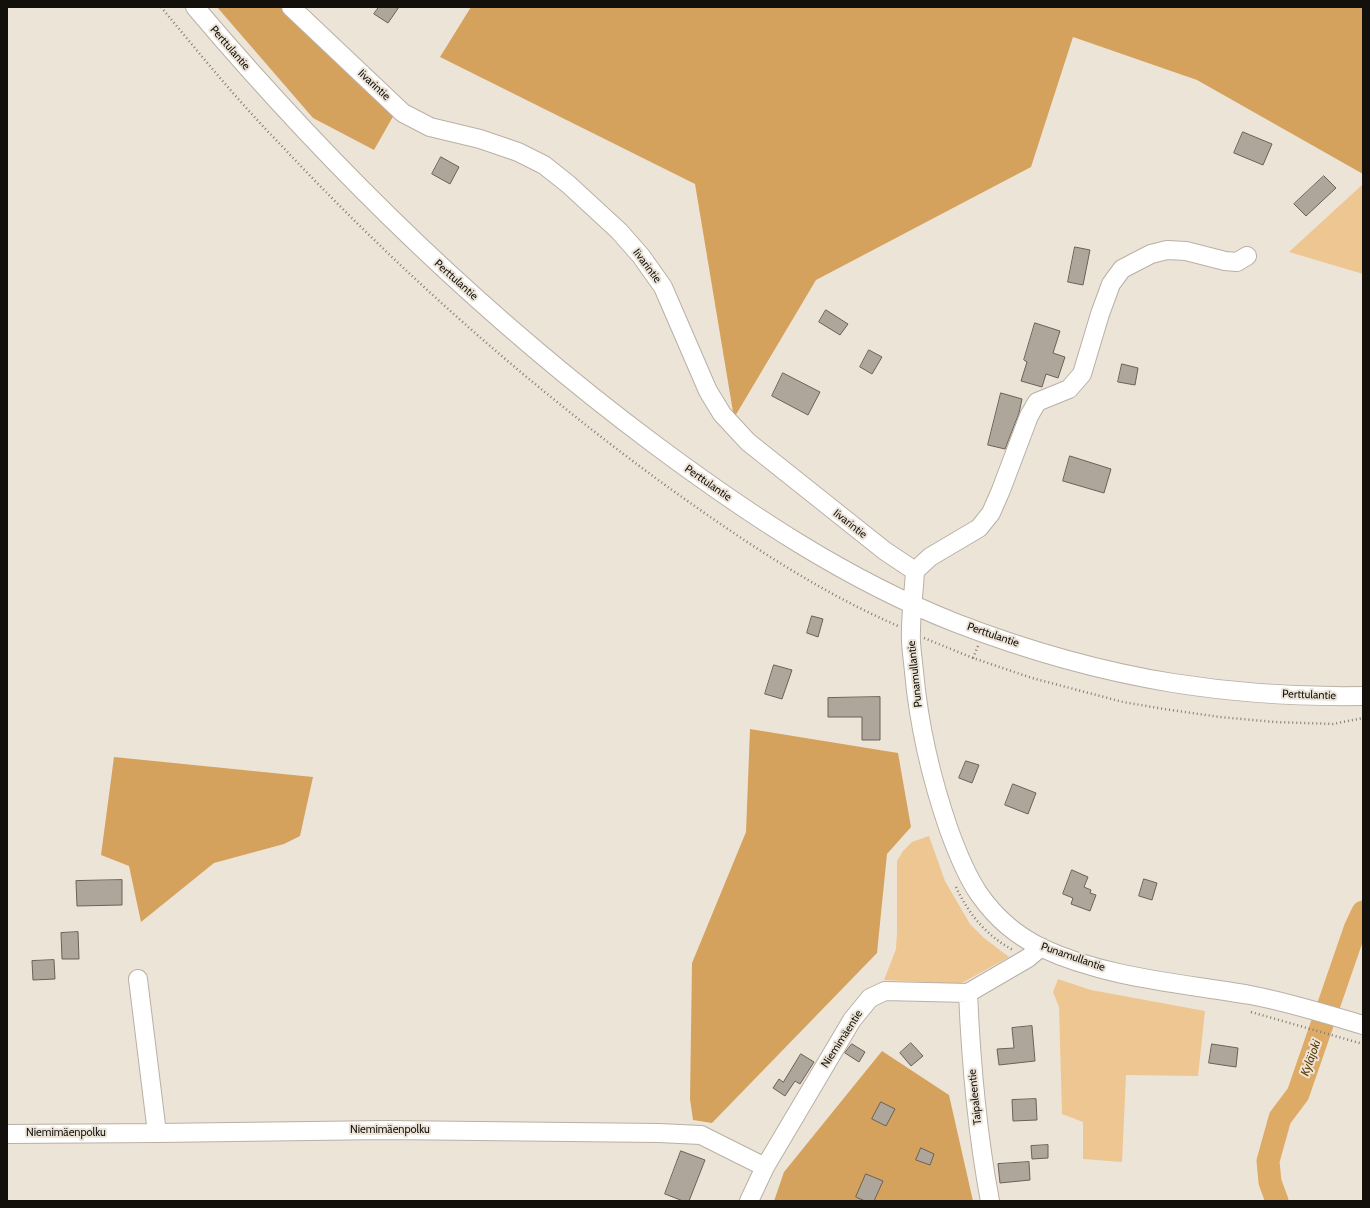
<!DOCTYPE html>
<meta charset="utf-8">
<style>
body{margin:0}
#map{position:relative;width:1370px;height:1208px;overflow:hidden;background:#ede4d8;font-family:Cabin,sans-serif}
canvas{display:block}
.frame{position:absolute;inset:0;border:8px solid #13100c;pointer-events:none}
</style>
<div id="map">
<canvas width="1370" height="1208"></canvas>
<div class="frame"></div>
</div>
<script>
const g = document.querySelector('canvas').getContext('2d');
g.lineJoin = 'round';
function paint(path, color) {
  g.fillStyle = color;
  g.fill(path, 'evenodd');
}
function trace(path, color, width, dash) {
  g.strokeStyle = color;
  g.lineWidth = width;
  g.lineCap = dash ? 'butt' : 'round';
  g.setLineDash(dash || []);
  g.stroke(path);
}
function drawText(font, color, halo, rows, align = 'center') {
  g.font = font + ' Cabin,sans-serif';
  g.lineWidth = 4;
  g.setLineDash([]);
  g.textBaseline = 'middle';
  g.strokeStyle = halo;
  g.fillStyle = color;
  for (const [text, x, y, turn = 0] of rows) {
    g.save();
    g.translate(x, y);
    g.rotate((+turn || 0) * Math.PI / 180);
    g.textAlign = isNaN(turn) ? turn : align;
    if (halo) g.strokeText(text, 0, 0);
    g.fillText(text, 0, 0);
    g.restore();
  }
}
paint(new Path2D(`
 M1363 184V274L1289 252Z
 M929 836 945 881 970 924 984 938 1009 957 960 984 884 980 896 949 897 932V861L903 851 912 842Z
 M1058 979 1091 990 1205 1011 1198 1076 1126 1075 1122 1162 1083 1159V1122L1062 1114 1059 1007 1053 992Z`), '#eec692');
paint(new Path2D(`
 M217 7H302L395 113 374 150 313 118Z
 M471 7H1363V174L1197 80 1073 37 1031 167 816 280 734 418 695 184 440 57Z
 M750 729 898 753 911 827 887 854 877 953 712 1123 693 1120 690 1099 692 963 746 832Z
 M114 757 313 777 300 836 284 844 214 863 141 922 129 866 101 855Z
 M882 1051 949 1095 973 1201H774L784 1172Z`), '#d5a25e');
trace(new Path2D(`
 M1277 1201 1270 1182 1268 1161 1280 1118 1298 1094 1355 929 1363 912`), '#deab66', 23);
const building = new Path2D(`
 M379 7H399L388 23 374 14Z
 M1243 132 1272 144 1263 165 1234 153Z
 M441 157 459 167 450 184 432 174Z
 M1324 176 1336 188 1306 216 1294 204Z
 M1075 247 1090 250 1083 285 1068 282Z
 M826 310 848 324 840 335 819 322Z
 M1035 323 1060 331 1053 353 1065 357 1058 378 1046 374 1042 387 1021 381 1027 362 1024 360Z
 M869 350 882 357 872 374 860 367Z
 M1122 364 1138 368 1135 385 1118 382Z
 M783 373 820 392 808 415 772 396Z
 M1001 393 1022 399 1019 413 1005 449 988 445Z
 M1070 456 1111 469 1104 493 1063 481Z
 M812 616 823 619 818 637 807 633Z
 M774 665 792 670 782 699 765 694Z
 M880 697V740H862V717H828V698Z
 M966 761 979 765 972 783 959 778Z
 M1013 784 1036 793 1028 814 1005 805Z
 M1072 870 1088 877 1084 887 1091 890 1090 893 1096 895 1090 911 1071 904 1073 898 1063 894Z
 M1144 879 1157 883 1152 900 1139 896Z
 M122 880V905L77 906 76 881Z
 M78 932 79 959H62L61 933Z
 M54 960 55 979 33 980 32 961Z
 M1032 1026 1035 1061 999 1065 997 1049 1014 1048 1012 1028Z
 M911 1043 923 1056 911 1066 900 1053Z
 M852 1044 865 1052 859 1062 845 1053Z
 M1212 1044 1238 1048 1236 1067 1209 1063Z
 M801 1054 814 1062 800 1084 795 1081 785 1096 773 1088 779 1079 783 1082Z
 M1036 1099 1037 1120 1013 1121 1012 1100Z
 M881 1102 895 1109 886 1126 872 1119Z
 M1048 1145V1158L1032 1159 1031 1146Z
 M921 1148 934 1154 930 1165 916 1160Z
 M681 1151 705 1160 689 1201H683L665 1194Z
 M1029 1162 1030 1180 1000 1183 998 1164Z
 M866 1174 883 1181 874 1201H865L856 1197Z`);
paint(building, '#afa69b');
trace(building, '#696157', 1);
const minor = new Path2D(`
 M195 7C332 169 484 317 654 444 748 514 847 580 956 623 1026 650 1099 671 1173 683 1236 693 1300 697 1363 696
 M291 7 403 113 430 127 480 139 518 152 544 165 568 184 619 231 641 256 663 287 708 391 722 414 748 442 885 551 915 571C914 591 911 611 911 631 910 644 913 659 914 672 919 726 931 778 949 830 957 852 966 875 979 894 995 917 1017 936 1042 948 1106 978 1181 983 1250 995 1288 1002 1326 1014 1363 1025
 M915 571 930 557 979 528 991 513 1001 490 1029 416 1037 402 1069 389 1082 374 1100 314 1111 284 1122 269 1151 254 1167 250 1186 251 1225 261 1237 262 1247 256
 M138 979 157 1133
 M968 993C971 1063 977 1132 990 1201
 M7 1134 157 1133 387 1130 659 1133 701 1135 765 1167
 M749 1201 765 1167 852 1020 870 998 885 991 968 993 1028 958 1041 947`);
trace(minor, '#b9b0a5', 20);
trace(new Path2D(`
 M161 7C199 53 237 100 279 143 396 268 523 381 661 482 736 536 813 589 898 626
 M924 638 973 658 1032 678 1123 702 1164 709 1220 717 1275 722 1333 724 1363 718
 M973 658 978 646
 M956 887C969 915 987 936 1013 950
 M1251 1012 1363 1044`), '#817b73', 2.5, [1, 3]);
trace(minor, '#fff', 18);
drawText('11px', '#13100c', '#ede4d8', [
 ["Perttulantie",230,48,49],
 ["Iivarintie",374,85,43],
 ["Iivarintie",647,266,53],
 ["Perttulantie",456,280,42],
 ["Perttulantie",708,483,35],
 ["Iivarintie",850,524,38],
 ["Perttulantie",993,635,19],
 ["Punamullantie",915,674,-96],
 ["Perttulantie",1309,695,2],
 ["Punamullantie",1073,957,19],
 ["Niemimäentie",842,1039,-57],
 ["Taipaleentie",975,1097,-96],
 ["Niemimäenpolku",390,1130],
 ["Niemimäenpolku",66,1133]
]);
drawText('italic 12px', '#5c3b00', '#ede4d8', [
 ["Kyläjoki",1311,1058,-70]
]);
</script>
